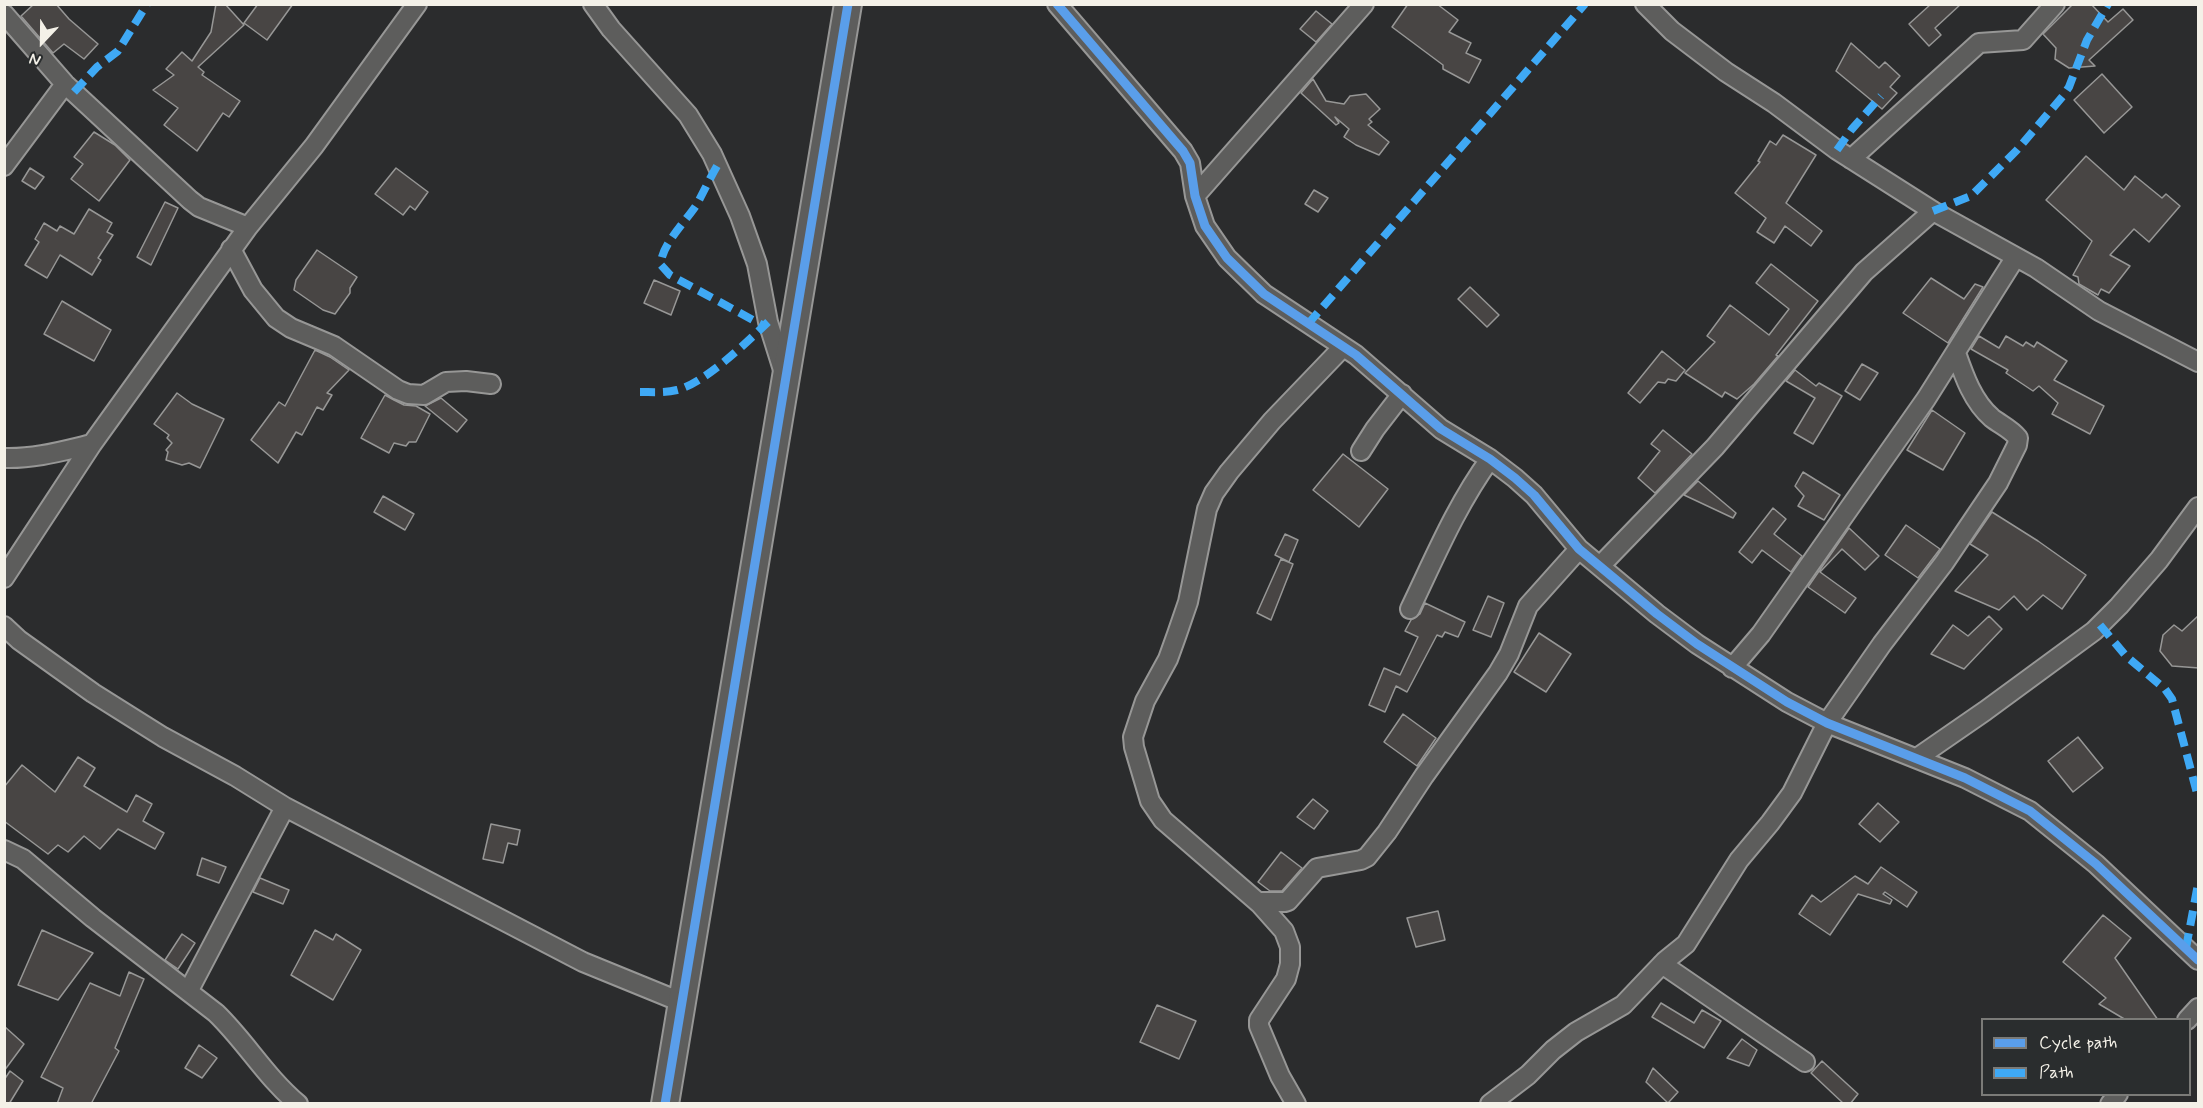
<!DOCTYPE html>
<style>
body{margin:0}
#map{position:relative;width:2203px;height:1108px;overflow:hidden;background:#2b2c2d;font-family:Mynerve,sans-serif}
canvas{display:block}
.frame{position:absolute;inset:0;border:6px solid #f4f1e8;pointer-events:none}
.legend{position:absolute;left:1981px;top:1018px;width:210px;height:78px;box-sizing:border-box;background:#2a2d2e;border:2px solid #7b7b78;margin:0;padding:8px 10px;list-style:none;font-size:18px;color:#f4f1e8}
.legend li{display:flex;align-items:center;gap:12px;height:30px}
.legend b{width:30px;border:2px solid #7b7b78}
.north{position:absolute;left:12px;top:12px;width:60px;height:60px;-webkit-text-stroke:4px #2a2d2e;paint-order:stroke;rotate:202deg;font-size:16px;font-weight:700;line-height:24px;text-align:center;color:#f4f1e8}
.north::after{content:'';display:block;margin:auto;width:21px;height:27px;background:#f4f1e8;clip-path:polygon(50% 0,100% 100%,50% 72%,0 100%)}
</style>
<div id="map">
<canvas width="2203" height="1108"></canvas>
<div class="frame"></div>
<ul class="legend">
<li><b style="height:8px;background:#5a9eea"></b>Cycle path</li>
<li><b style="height:8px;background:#3fa9f5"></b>Path</li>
</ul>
<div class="north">N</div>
</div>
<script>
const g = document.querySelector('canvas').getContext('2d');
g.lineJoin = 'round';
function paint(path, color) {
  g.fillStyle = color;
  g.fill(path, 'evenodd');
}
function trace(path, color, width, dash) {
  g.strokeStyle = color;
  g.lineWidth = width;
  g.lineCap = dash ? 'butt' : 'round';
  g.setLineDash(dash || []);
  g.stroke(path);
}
const building = new Path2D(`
 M34 4H56L69 19 98 44 84 59 64 44 53 53 21 16Z
 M216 4H225L244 25 198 67 204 72 202 75 240 101 229 117 223 113 197 151 164 125 178 108 153 90 174 75 166 69 182 52 192 61 211 32Z
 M258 4H293L267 40 244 23Z
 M1408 4H1437L1458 20 1449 32 1471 43 1466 53 1481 60 1469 83 1443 69V65L1392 27Z
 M1931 4H1961L1935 28 1941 35 1929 46 1909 24Z
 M2073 4H2091L2108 22 2123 9 2133 20 2089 60 2095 66 2069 68 2055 59 2056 48 2043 34Z
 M1316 11 1332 24 1316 42 1300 29Z
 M1851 43 1879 68 1885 62 1900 76 1890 87 1897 93 1882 109 1836 71Z
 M2102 74 2132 107 2104 133 2074 100Z
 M1313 79 1326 101 1344 104 1350 96 1366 94 1380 109 1369 119 1372 122 1368 125 1389 142 1379 155 1356 145 1344 137 1349 129 1335 117 1339 123 1336 125 1301 93Z
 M94 132 115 145 130 160 99 201 71 179 83 164 74 157Z
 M1783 135 1816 155 1786 203 1822 231 1811 246 1785 226 1774 243 1757 232 1766 218 1735 193 1760 162 1758 161 1770 141 1776 145Z
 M2086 156 2124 190 2135 176 2162 198 2166 194 2180 206 2149 242 2134 229 2110 255 2130 266 2109 293 2101 289 2098 295 2079 284 2078 277 2073 275 2092 241 2046 200Z
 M30 168 44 177 35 189 22 181Z
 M396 168 428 192 415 210 410 206 403 215 375 194Z
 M1314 190 1328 198 1318 212 1305 204Z
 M165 202 178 208 151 265 137 257Z
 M89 209 112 223 107 232 113 235 98 258 101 260 92 275 60 255 47 278 25 265 39 242 35 239 44 223 57 231 60 226 74 234Z
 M317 250 357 277 350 288V293L335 314 323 310 294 290 296 280Z
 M1771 264 1818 301 1776 355 1778 356 1754 384 1737 399 1725 392 1722 397 1685 373 1715 342 1707 336 1730 305 1769 335 1789 309 1756 283Z
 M1931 278 1964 299 1975 284 1983 287 1948 343 1903 313Z
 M654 280 680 291 671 315 644 303Z
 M1470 287 1499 315 1487 327 1458 299Z
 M62 301 111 330 94 361 44 334Z
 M1979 336 1999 348 2006 336 2023 346 2026 342 2034 347 2037 342 2067 361 2054 380 2104 406 2090 434 2052 414 2058 403 2039 386 2033 391 2006 373 2008 370 1971 349Z
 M315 350 330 357 349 370 327 393 332 395 323 410 317 407 302 435 296 432 278 463 251 440 279 402 285 406Z
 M1662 351 1685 370 1676 381 1668 379 1665 383 1658 382 1640 403 1628 393Z
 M1862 364 1878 373 1860 400 1845 391Z
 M1795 370 1816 386 1819 383 1842 396 1813 444 1794 433 1815 398 1786 381Z
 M177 393 192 404 224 419 200 468 189 463 182 465 166 460 168 452 166 450 172 443 167 438 169 435 154 424Z
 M385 395 394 400 404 405 416 406 430 414 416 442H409L406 446 394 443 389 453 361 438Z
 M441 398 467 420 457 432 425 406Z
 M1932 410 1965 433 1943 470 1907 450Z
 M1663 430 1692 454 1655 493 1638 478 1660 451 1651 444Z
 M1343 454 1388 489 1359 527 1313 490Z
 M1803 472 1840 495 1824 520 1798 506 1804 496 1795 486Z
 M1698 481 1736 513 1733 518 1684 495Z
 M383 496 414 514 405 530 374 512Z
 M1773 508 1786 519 1774 534 1802 556 1791 572 1762 550 1752 563 1739 552Z
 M1992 512 2038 541 2086 575 2062 609 2043 595 2027 610 2014 596 1999 610 1955 591 1988 555 1970 544Z
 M1906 525 1940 549 1918 578 1885 555Z
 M1849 528 1879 556 1865 570 1842 549 1820 572 1856 598 1845 613 1808 587Z
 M1285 534 1298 540 1289 562 1275 555Z
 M1281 559 1293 564 1271 620 1257 613Z
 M1488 596 1504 603 1491 637 1473 630Z
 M1425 603 1465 622 1458 637 1445 632 1442 637 1437 635 1407 692 1396 686 1385 712 1369 705 1384 668 1400 675 1418 637 1405 631 1411 620 1420 614Z
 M2199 615V668L2172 666 2160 651 2163 635 2174 625 2182 631Z
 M1989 616 2002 629 1964 669 1931 654 1953 625 1968 636Z
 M1539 633 1571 654 1546 692 1514 672Z
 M1403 714 1436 738 1417 766 1384 742Z
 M2078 737 2103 768 2073 792 2048 761Z
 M78 757 95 768 84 786 127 812 136 795 152 804 143 821 164 833 155 849 118 829 100 849 84 836 68 852 58 845 48 854 4 821V787L22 765 55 792Z
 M1313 799 1328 811 1314 829 1297 817Z
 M1878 803 1899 822 1880 842 1859 824Z
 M491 824 520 830 517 845 508 843 503 863 483 859Z
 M1281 852 1302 868 1282 891H1270L1258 882Z
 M202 858 226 867 219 883 197 875Z
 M1881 867 1917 892 1907 907 1885 892 1883 894 1892 900 1890 904 1858 894 1830 935 1799 914 1812 895 1821 902 1855 876 1868 884Z
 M260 878 289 890 283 904 253 892Z
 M1438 911 1445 940 1416 947 1407 918Z
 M2103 915 2131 938 2115 958 2158 1020H2126L2099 1004 2106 998 2063 962Z
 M42 930 93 953 58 1000 18 985Z
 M315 930 333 940 336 934 361 950 333 1000 291 975Z
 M182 934 195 943 178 969 165 960Z
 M129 972 144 979 115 1048 119 1051 91 1104H57L63 1088 41 1077 90 983 120 996Z
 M1661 1003 1694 1023 1702 1010 1721 1021 1704 1048 1652 1017Z
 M1157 1005 1196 1021 1179 1059 1140 1042Z
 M4 1026 24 1044 4 1071Z
 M1742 1039 1757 1050 1749 1066 1727 1058Z
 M199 1045 217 1058 202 1078 185 1068Z
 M1822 1061 1858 1094 1850 1104H1844L1811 1073Z
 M1653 1068 1678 1092 1668 1103 1646 1082Z
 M10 1071 23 1081 9 1104H4V1080Z`);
paint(building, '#484544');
trace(building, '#979796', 1.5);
const street = new Path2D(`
 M593 4 611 29 688 115 712 154 740 216 757 264 768 322 784 373
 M1057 4 1183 151 1190 163 1195 196 1205 226 1227 258 1264 294 1356 355 1441 429 1490 459 1515 478 1534 495 1579 549 1657 614 1697 644 1787 702 1827 723 1965 778 2030 811 2096 864 2198 960
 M1645 4 1672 31 1726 72 1774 103 1837 150 1933 211 2036 268 2099 311 2198 362
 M4 14 65 84 190 200 199 207 248 227
 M1851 159 1979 43 2023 40 2055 4
 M4 166 65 84
 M1195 196 1364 4
 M231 249 253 290 276 318 291 328 334 346 398 390 408 394 424 395 446 382 466 381 491 384
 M1361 451 1375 429 1402 394
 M4 458C35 459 62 451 92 444
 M1600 566 1715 447 1864 272 1933 211
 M4 578 92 444 248 227 314 146 417 4
 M1410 609C1435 557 1456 506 1490 459
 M4 626 19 640 93 693 163 737 235 776 285 807 583 962 681 1002
 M1732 668 1761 634 1926 399 2015 258
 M1917 758 1985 711 2094 631 2119 606 2159 560 2198 507
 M4 850 23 859 93 918 216 1013C246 1042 265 1076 298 1104
 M1258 902H1285L1288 901 1317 868 1361 860 1367 857 1387 832 1424 776 1498 673 1509 654 1528 606 1579 549
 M1662 964 1805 1062
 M189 990 285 807
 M2187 1020 2198 1008
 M1296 1104 1280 1076 1259 1026V1020L1286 979 1290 964V947L1284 931 1260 904 1163 820 1150 801 1134 747 1133 737 1145 701 1168 659 1177 634 1188 602 1207 509 1214 493 1229 472 1272 421 1343 347
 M1490 1104 1528 1075 1553 1050 1576 1032 1623 1005 1665 961 1686 944 1739 860 1770 823 1792 793 1827 723 1882 644 1944 563 1998 483 2017 445 2018 438C2011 429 2001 425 1992 418 1973 402 1964 376 1956 353
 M2110 1104 2118 1094`);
const secondary = new Path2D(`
 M665 1104 848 4`);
trace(street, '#979796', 22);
trace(secondary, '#979796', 30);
trace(street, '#5d5d5c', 18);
trace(secondary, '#5d5d5c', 26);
trace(new Path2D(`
 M74 92 97 67 118 51 147 4
 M1837 150 1852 129 1881 96
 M717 166C710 178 704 191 697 204 687 220 660 246 661 265L670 275 764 326
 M1933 211 1971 196 2017 150 2063 96 2069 87 2087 40 2108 4
 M1308 324 1585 4
 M640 392C653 392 665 393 677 390 705 383 747 342 768 322
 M2100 625 2126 656 2165 689 2172 699 2198 797
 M2186 948 2198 884`), '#3fa9f5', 8, [15, 8]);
trace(new Path2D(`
 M1057 4 1183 151 1190 163 1195 196 1205 226 1227 258 1264 294 1356 355 1441 429 1490 459 1515 478 1534 495 1579 549 1657 614 1697 644 1787 702 1827 723 1965 778 2030 811 2096 864 2198 960
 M665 1104 848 4`), '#5a9eea', 9);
</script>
